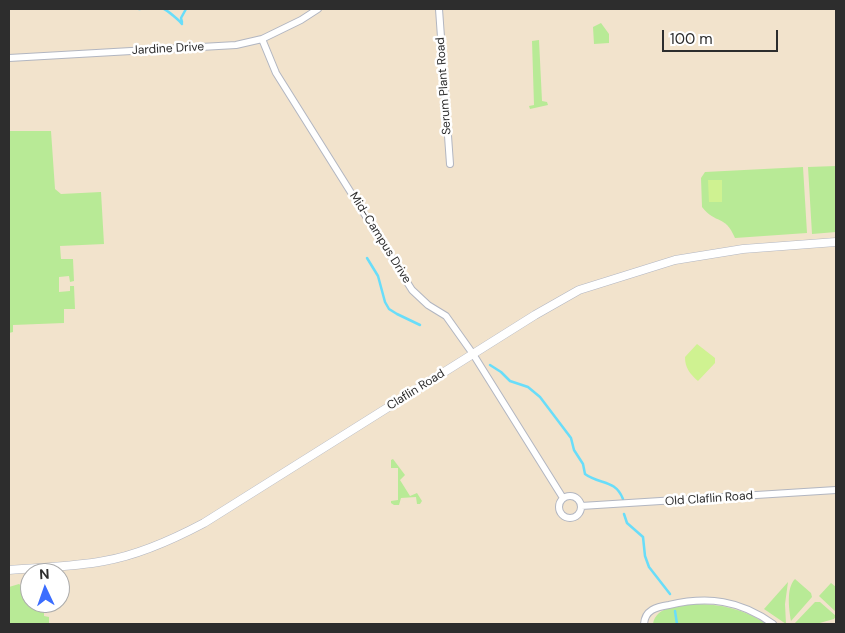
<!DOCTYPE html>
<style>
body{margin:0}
#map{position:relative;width:845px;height:633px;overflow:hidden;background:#efe7de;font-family:"DM Sans",sans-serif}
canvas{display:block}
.frame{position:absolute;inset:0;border:10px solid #2d2d2d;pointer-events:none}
.north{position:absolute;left:20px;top:563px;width:50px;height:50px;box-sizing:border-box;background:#fff;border:1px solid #ababab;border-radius:50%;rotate:357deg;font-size:14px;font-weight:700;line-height:20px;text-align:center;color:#2d2d2d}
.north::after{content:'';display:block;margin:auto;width:18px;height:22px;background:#3b6dff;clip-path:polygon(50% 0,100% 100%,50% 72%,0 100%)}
.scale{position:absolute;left:662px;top:30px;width:116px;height:22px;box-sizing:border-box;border:2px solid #2d2d2d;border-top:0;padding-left:6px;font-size:15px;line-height:18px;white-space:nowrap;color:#2d2d2d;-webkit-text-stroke:4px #fff;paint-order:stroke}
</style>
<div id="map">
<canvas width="845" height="633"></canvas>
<div class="frame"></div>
<div class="north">N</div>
<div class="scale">100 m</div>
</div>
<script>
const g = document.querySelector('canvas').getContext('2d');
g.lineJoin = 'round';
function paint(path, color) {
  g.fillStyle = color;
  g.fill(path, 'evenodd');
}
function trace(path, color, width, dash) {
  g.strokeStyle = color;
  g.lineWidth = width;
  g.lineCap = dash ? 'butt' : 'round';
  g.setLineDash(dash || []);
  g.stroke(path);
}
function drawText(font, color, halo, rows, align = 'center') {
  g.font = font + ' "DM Sans",sans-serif';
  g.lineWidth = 5;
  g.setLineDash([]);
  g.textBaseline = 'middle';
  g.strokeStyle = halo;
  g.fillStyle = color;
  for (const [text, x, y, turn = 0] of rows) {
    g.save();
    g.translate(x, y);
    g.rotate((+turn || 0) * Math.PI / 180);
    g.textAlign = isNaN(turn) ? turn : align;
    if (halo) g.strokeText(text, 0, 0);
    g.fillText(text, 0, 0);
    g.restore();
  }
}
paint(new Path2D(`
 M9 9H836V624H9ZM30 573H60V603H30Z`), '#f2e3cc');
paint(new Path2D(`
 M601 23 609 34V43L594 44 593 27Z
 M539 40 542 101 547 102 548 105 530 109 529 106 534 105 532 41Z
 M9 131H51L55 189 61 194 101 192 104 244 60 246 61 259H73L74 281 70 282 69 276 59 277V292L70 291V286H74L75 309H64V323L13 325V332L9 333Z
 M836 166V232L812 234 808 167Z
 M803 167 807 233 735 238C725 214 716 225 702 207L701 178 705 172Z
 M393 459 405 475 400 480 410 496 417 493 422 501 420 504H417L416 497 401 498 399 505H394L391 503V501L398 500V468H391V460Z
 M795 579 811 593 812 597 791 621C789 609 786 588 795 579Z
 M788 582 785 604 786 624 764 609Z
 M831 583 836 587V612L819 596Z
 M19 584 30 593V603H41L48 608V611H44V616L49 617V624H10L9 587Z
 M815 602H820L836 616 834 619 816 624H794Z
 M694 604C721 604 744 609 766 624H653C656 606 679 606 694 604Z`), '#b8ea96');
paint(new Path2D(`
 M708 180H722V202H709Z
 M697 344 715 358V363L698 381C690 374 685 368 685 357Z`), '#cff291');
trace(new Path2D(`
 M139 9H140
 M164 9C167 10 180 21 182 24
 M182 22 181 18 186 9
 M367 258 378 276 385 302 389 309 397 314 420 325
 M490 365 501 372 510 381 528 387 540 397 571 438 574 450 583 464 585 474C600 485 615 479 623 499
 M624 514 627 523 643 537 645 556 649 567 670 594
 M675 611 677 624`), '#69ddf9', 2.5);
const minor = new Path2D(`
 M439 9 450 164
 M262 39 276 73 412 290 428 305 446 316 473 354 563 498
 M9 58 236 45 262 39 301 20 318 9
 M559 507a11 11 0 1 1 22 0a11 11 0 1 1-22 0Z
 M581 506 836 490
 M644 624C645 610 656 607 669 605 708 596 740 600 773 624`);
const tertiary = new Path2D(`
 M9 570C40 567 73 567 104 561 139 555 172 540 204 523L535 315 579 290 675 260 743 249 836 242`);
trace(minor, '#b2b6c1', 8);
trace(tertiary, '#b2b6c1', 9);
trace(minor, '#fff', 6);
trace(tertiary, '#fff', 8);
drawText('12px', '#2d2d2d', '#fff', [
 ["Jardine Drive",168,49,-3],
 ["Serum Plant Road",444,86,-94],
 ["Mid-Campus Drive",380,238,58],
 ["Claflin Road",416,390,-32],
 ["Old Claflin Road",709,499,-4]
]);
</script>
